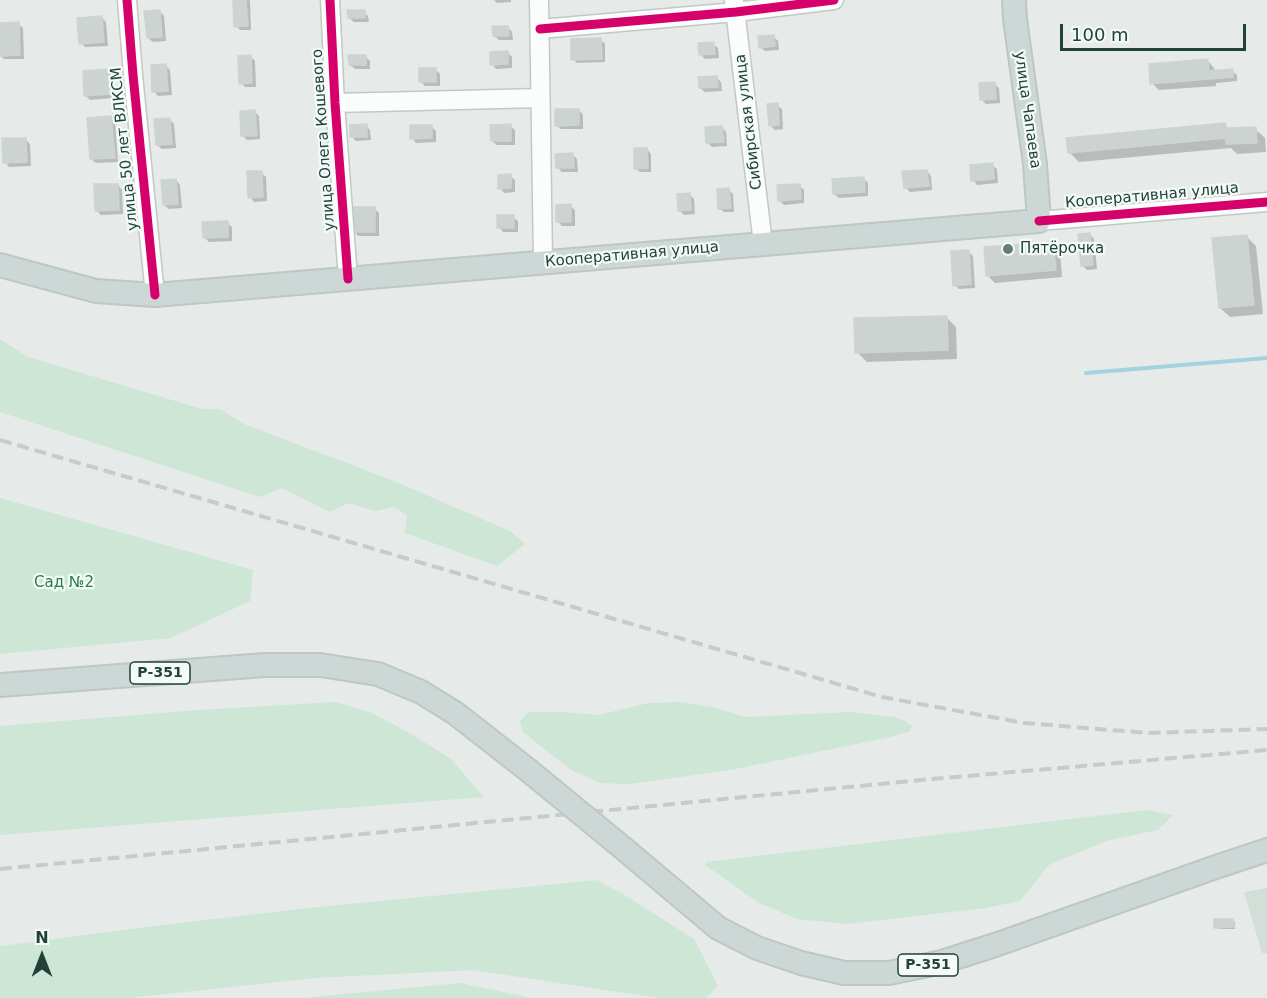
<!DOCTYPE html>
<meta charset="utf-8">
<style>
body{margin:0}
#map{position:relative;width:1267px;height:998px;overflow:hidden;background:#e6ebe9;font-family:"DejaVu Sans",sans-serif}
canvas{display:block}
.north{position:absolute;left:12px;top:926px;width:60px;height:60px;-webkit-text-stroke:4px #f4faf7;paint-order:stroke;rotate:0deg;font-size:16px;font-weight:700;line-height:24px;text-align:center;color:#20423a}
.north::after{content:'';display:block;margin:auto;width:21px;height:27px;background:#20423a;clip-path:polygon(50% 0,100% 100%,50% 72%,0 100%)}
.scale{position:absolute;left:1060px;top:24px;width:186px;height:27px;box-sizing:border-box;border:3px solid #20423a;border-top:0;padding-left:8px;font-size:18px;line-height:21px;white-space:nowrap;color:#20423a;-webkit-text-stroke:4px #f4faf7;paint-order:stroke}
</style>
<div id="map">
<canvas width="1267" height="998"></canvas>
<div class="north">N</div>
<div class="scale">100 m</div>
</div>
<script>
const g = document.querySelector('canvas').getContext('2d');
g.lineJoin = 'round';
function paint(path, color) {
  g.fillStyle = color;
  g.fill(path, 'evenodd');
}
function trace(path, color, width, dash) {
  g.strokeStyle = color;
  g.lineWidth = width;
  g.lineCap = dash ? 'butt' : 'round';
  g.setLineDash(dash || []);
  g.stroke(path);
}
function drawText(font, color, halo, rows, align = 'center') {
  g.font = font + ' "DejaVu Sans",sans-serif';
  g.lineWidth = 4.5;
  g.setLineDash([]);
  g.textBaseline = 'middle';
  g.strokeStyle = halo;
  g.fillStyle = color;
  for (const [text, x, y, turn = 0] of rows) {
    g.save();
    g.translate(x, y);
    g.rotate((+turn || 0) * Math.PI / 180);
    g.textAlign = isNaN(turn) ? turn : align;
    if (halo) g.strokeText(text, 0, 0);
    g.fillText(text, 0, 0);
    g.restore();
  }
}
paint(new Path2D(`
 M1267 888V953H1262L1244 892Z`), '#d3ded9');
paint(new Path2D(`
 M0 339 28 357 202 409H220L244 424 389 479 510 531 525 544 497 566 405 533 407 515 394 507 375 511 349 503 330 512 282 488 260 497 0 412Z
 M0 498 253 570 250 601 171 638 0 654Z
 M335 702 370 712 413 735 451 759 484 797 0 835V726L199 710Z
 M681 702 717 708 745 717 851 712 894 717 905 721 912 726 910 731 890 737 731 770 630 784 600 783 571 770 523 732 520 721 529 712H561L598 715 649 703Z
 M1147 810 1173 815 1158 830 1106 841 1049 865 1020 901 986 908 847 924 797 919 759 903 705 865 706 862Z
 M597 880 626 896 694 939 718 986 706 998H658L473 970 315 978 129 998H0V946H1L138 928 308 908Z
 M461 983 531 998H302Z`), '#cde6d6');
paint(new Path2D(`
 M235 0H249L250 1 251 30H240L236 26Z
 M494 0H511V2L497 3Z
 M160 11 164 16 166 41 153 42 148 38Z
 M364 12 368 16 369 22H354L349 18Z
 M102 18 106 22 108 46 85 47 81 43Z
 M18 24 23 28 24 59H4L0 55V25Z
 M508 27 512 32 513 40H499L494 36Z
 M774 37 778 41 779 50 765 51 760 47Z
 M600 39 605 44V62L577 63 573 59Z
 M713 44 718 48 719 58 705 59 701 55Z
 M508 53 512 57V68L496 69 492 64Z
 M365 56 370 61V69H355L350 65Z
 M251 57 255 61 256 87H245L241 83Z
 M1207 60 1214 68 1215 72 1232 71 1237 75V81L1216 83V86L1159 90 1152 83Z
 M166 66 170 70 172 95 158 96 154 91Z
 M435 69 440 74V86H425L421 82Z
 M107 71 112 75 113 98 90 100 86 96Z
 M717 78 721 82 722 91 705 92 700 88Z
 M994 84 999 88 1000 103 986 104 982 100Z
 M777 105 782 109 783 129 775 130 770 125Z
 M579 110 583 115V129H561L556 125Z
 M255 112 259 116 260 139 247 140 242 135Z
 M111 118 115 122 118 162 96 163 91 159Z
 M170 120 174 124 176 148 162 149 157 145Z
 M1225 125 1230 130 1255 129 1265 138 1266 152 1237 154 1231 148 1079 162 1069 152Z
 M366 126 370 130 371 140 356 141 351 136Z
 M431 126 436 131V142L416 143 412 138Z
 M510 126 515 130V145H497L492 141Z
 M722 127 726 132 727 146 712 147 707 142Z
 M25 139 30 144 31 166 9 167 5 162Z
 M647 149 651 154V172H640L635 168Z
 M573 155 577 159 578 172H562L557 167Z
 M992 165 997 169 998 183 977 185 973 180Z
 M927 171 931 176 932 190 910 192 905 187Z
 M261 172 266 177 267 201 254 202 250 197Z
 M510 176 515 180V192L504 193 500 188Z
 M863 178 868 183V196L839 198 834 194Z
 M176 180 180 185 182 208 169 209 164 205Z
 M118 185 122 190 123 214 101 215 96 210Z
 M799 185 804 190V203L784 205 779 200Z
 M729 190 733 194 734 212H724L719 208Z
 M690 195 694 199 695 214 684 215 680 211Z
 M570 206 575 210V226H562L558 222Z
 M375 209 379 213V236H358L354 231Z
 M513 217 518 221V232H503L499 227Z
 M227 223 232 227V241L209 242 204 237Z
 M1090 235 1094 239 1097 269 1087 270 1082 265Z
 M1246 236 1256 246 1263 314 1230 317 1220 308Z
 M1053 243 1060 250 1062 277 995 283 988 276Z
 M968 251 973 256 975 288 959 289 955 285Z
 M946 317 956 327 957 359 867 362 857 352Z
 M1233 920 1235 922V929H1218L1216 927Z`), '#0003');
trace(new Path2D(`
 M1086 373 1267 358`), '#a2d3de', 4);
const building = new Path2D(`
 M233 0H246L248 26 234 27Z
 M160 10 162 37 147 38 144 11Z
 M347 10H365V18H348Z
 M102 16 104 42 79 44 77 18Z
 M19 22 20 55 0 56V23Z
 M492 26H508L509 36H493Z
 M774 35 775 46 759 48 758 36Z
 M601 38 602 59 571 60V39Z
 M714 42 715 54 699 55 698 43Z
 M508 51V64L490 65V52Z
 M251 55 252 83 239 84 238 56Z
 M348 55H366V65H349Z
 M1208 59 1209 79 1150 84 1149 64Z
 M166 64 168 91 152 92 151 65Z
 M419 68H436V82H419Z
 M108 69 110 94 84 96 83 71Z
 M1233 69V77L1209 79V71Z
 M717 76 718 87 699 88 698 77Z
 M995 82 996 99 980 100 979 83Z
 M778 103 779 125 769 126 767 104Z
 M555 109H579V125L555 126Z
 M255 110 257 136H241L240 111Z
 M111 116 115 158 90 159 87 118Z
 M170 118 172 144 156 145 154 119Z
 M1225 123 1226 128 1256 127 1257 143 1226 144V138L1068 153 1066 138Z
 M367 124V137H350V125Z
 M511 124V141H491L490 125Z
 M410 125H432V138L410 139Z
 M722 126 724 142 706 143 705 127Z
 M2 138H26L27 162 3 163Z
 M634 148H647L648 168 634 169Z
 M573 153 574 168H556L555 154Z
 M993 163 994 179 971 181 970 165Z
 M927 170 929 186 904 188 902 171Z
 M247 171H262L263 197 248 198Z
 M511 174V188L498 189V175Z
 M864 177 865 192 833 194 832 179Z
 M176 179 178 204 163 205 161 180Z
 M94 184H118L119 210 95 211Z
 M800 184 801 199 778 201 777 185Z
 M729 188 731 208 718 209 717 189Z
 M690 193 691 210 678 211 677 194Z
 M571 204V222H556V205Z
 M352 207H375V232H352Z
 M497 215H514V228H497Z
 M228 221V237L203 238 202 222Z
 M1090 233 1093 265 1081 266 1078 234Z
 M1247 235 1254 305 1219 308 1212 238Z
 M1053 242 1056 270 986 276 984 247Z
 M969 250 971 284 953 286 951 251Z
 M947 316 948 350 855 353 854 318Z
 M1214 919H1233L1234 927 1214 928Z`);
paint(building, '#ccd3d1');
trace(building, '#ced4d2', 1.5);
const minor = new Path2D(`
 M127 0 133 75 155 295
 M330 0 335 103 348 279
 M539 0 543 262
 M734 1 763 244
 M540 29 736 12 834 0
 M335 103 540 98
 M1039 221 1267 202`);
const major = new Path2D(`
 M0 265 96 291 155 295 1039 221 1035 164 1015 19 1014 0
 M0 685 265 665H320L378 674 421 692 455 713 528 770
 M623 848 718 928 757 948 801 963 844 973H889L942 962 995 945 1216 867 1267 850`);
trace(minor, '#c3c8c6', 21);
trace(major, '#bdc7c4', 26);
trace(minor, '#fbfcfc', 18);
trace(major, '#cdd7d5', 22);
trace(new Path2D(`
 M0 440 882 697 1024 723 1148 733 1267 729
 M0 869 921 780 1267 750`), '#c7ccca', 4, [12, 6]);
const majorBridge = new Path2D(`
 M528 770 623 848`);
trace(majorBridge, '#bdc7c4', 26, []);
trace(majorBridge, '#cdd7d5', 22);
trace(new Path2D(`
 M127 0 133 75 155 295
 M330 0 335 103 348 279
 M540 29 736 12 834 0
 M1039 221 1267 202`), '#d6006c', 9);
for (const [x, y, r, color] of [
 [1008,249,6,"#657d77"]
]) {
  const dot = new Path2D();
  dot.arc(x, y, r, 0, 2 * Math.PI);
  g.fillStyle = color;
  g.fill(dot);
  trace(dot, '#f4faf7', 2);
}
for (const [x, y, w] of [
 [160,673,60],
 [928,965,60]
]) {
  const box = new Path2D();
  box.roundRect(x - w / 2, y - 11, w, 22, 4.5);
  g.fillStyle = '#f4faf7';
  g.fill(box);
  trace(box, '#20423a', 1.5);
}
drawText('bold 14px', '#20423a', null, [
 ["Р-351",160,673],
 ["Р-351",928,965]
]);
drawText('15px', '#20423a', '#f4faf7', [
 ["улица Чапаева",1027,110,82],
 ["Сибирская улица",749,122,-97],
 ["улица Олега Кошевого",324,140,-94],
 ["улица 50 лет ВЛКСМ",125,149,-96],
 ["Кооперативная улица",1152,196,-5],
 ["Кооперативная улица",632,255,-5]
]);
drawText('15px', '#20423a', '#f4faf7', [
 ["Пятёрочка",1020,249]
], 'left');
drawText('15px', '#257e4b', '#f4faf7', [
 ["Сад №2",64,583]
]);
</script>
